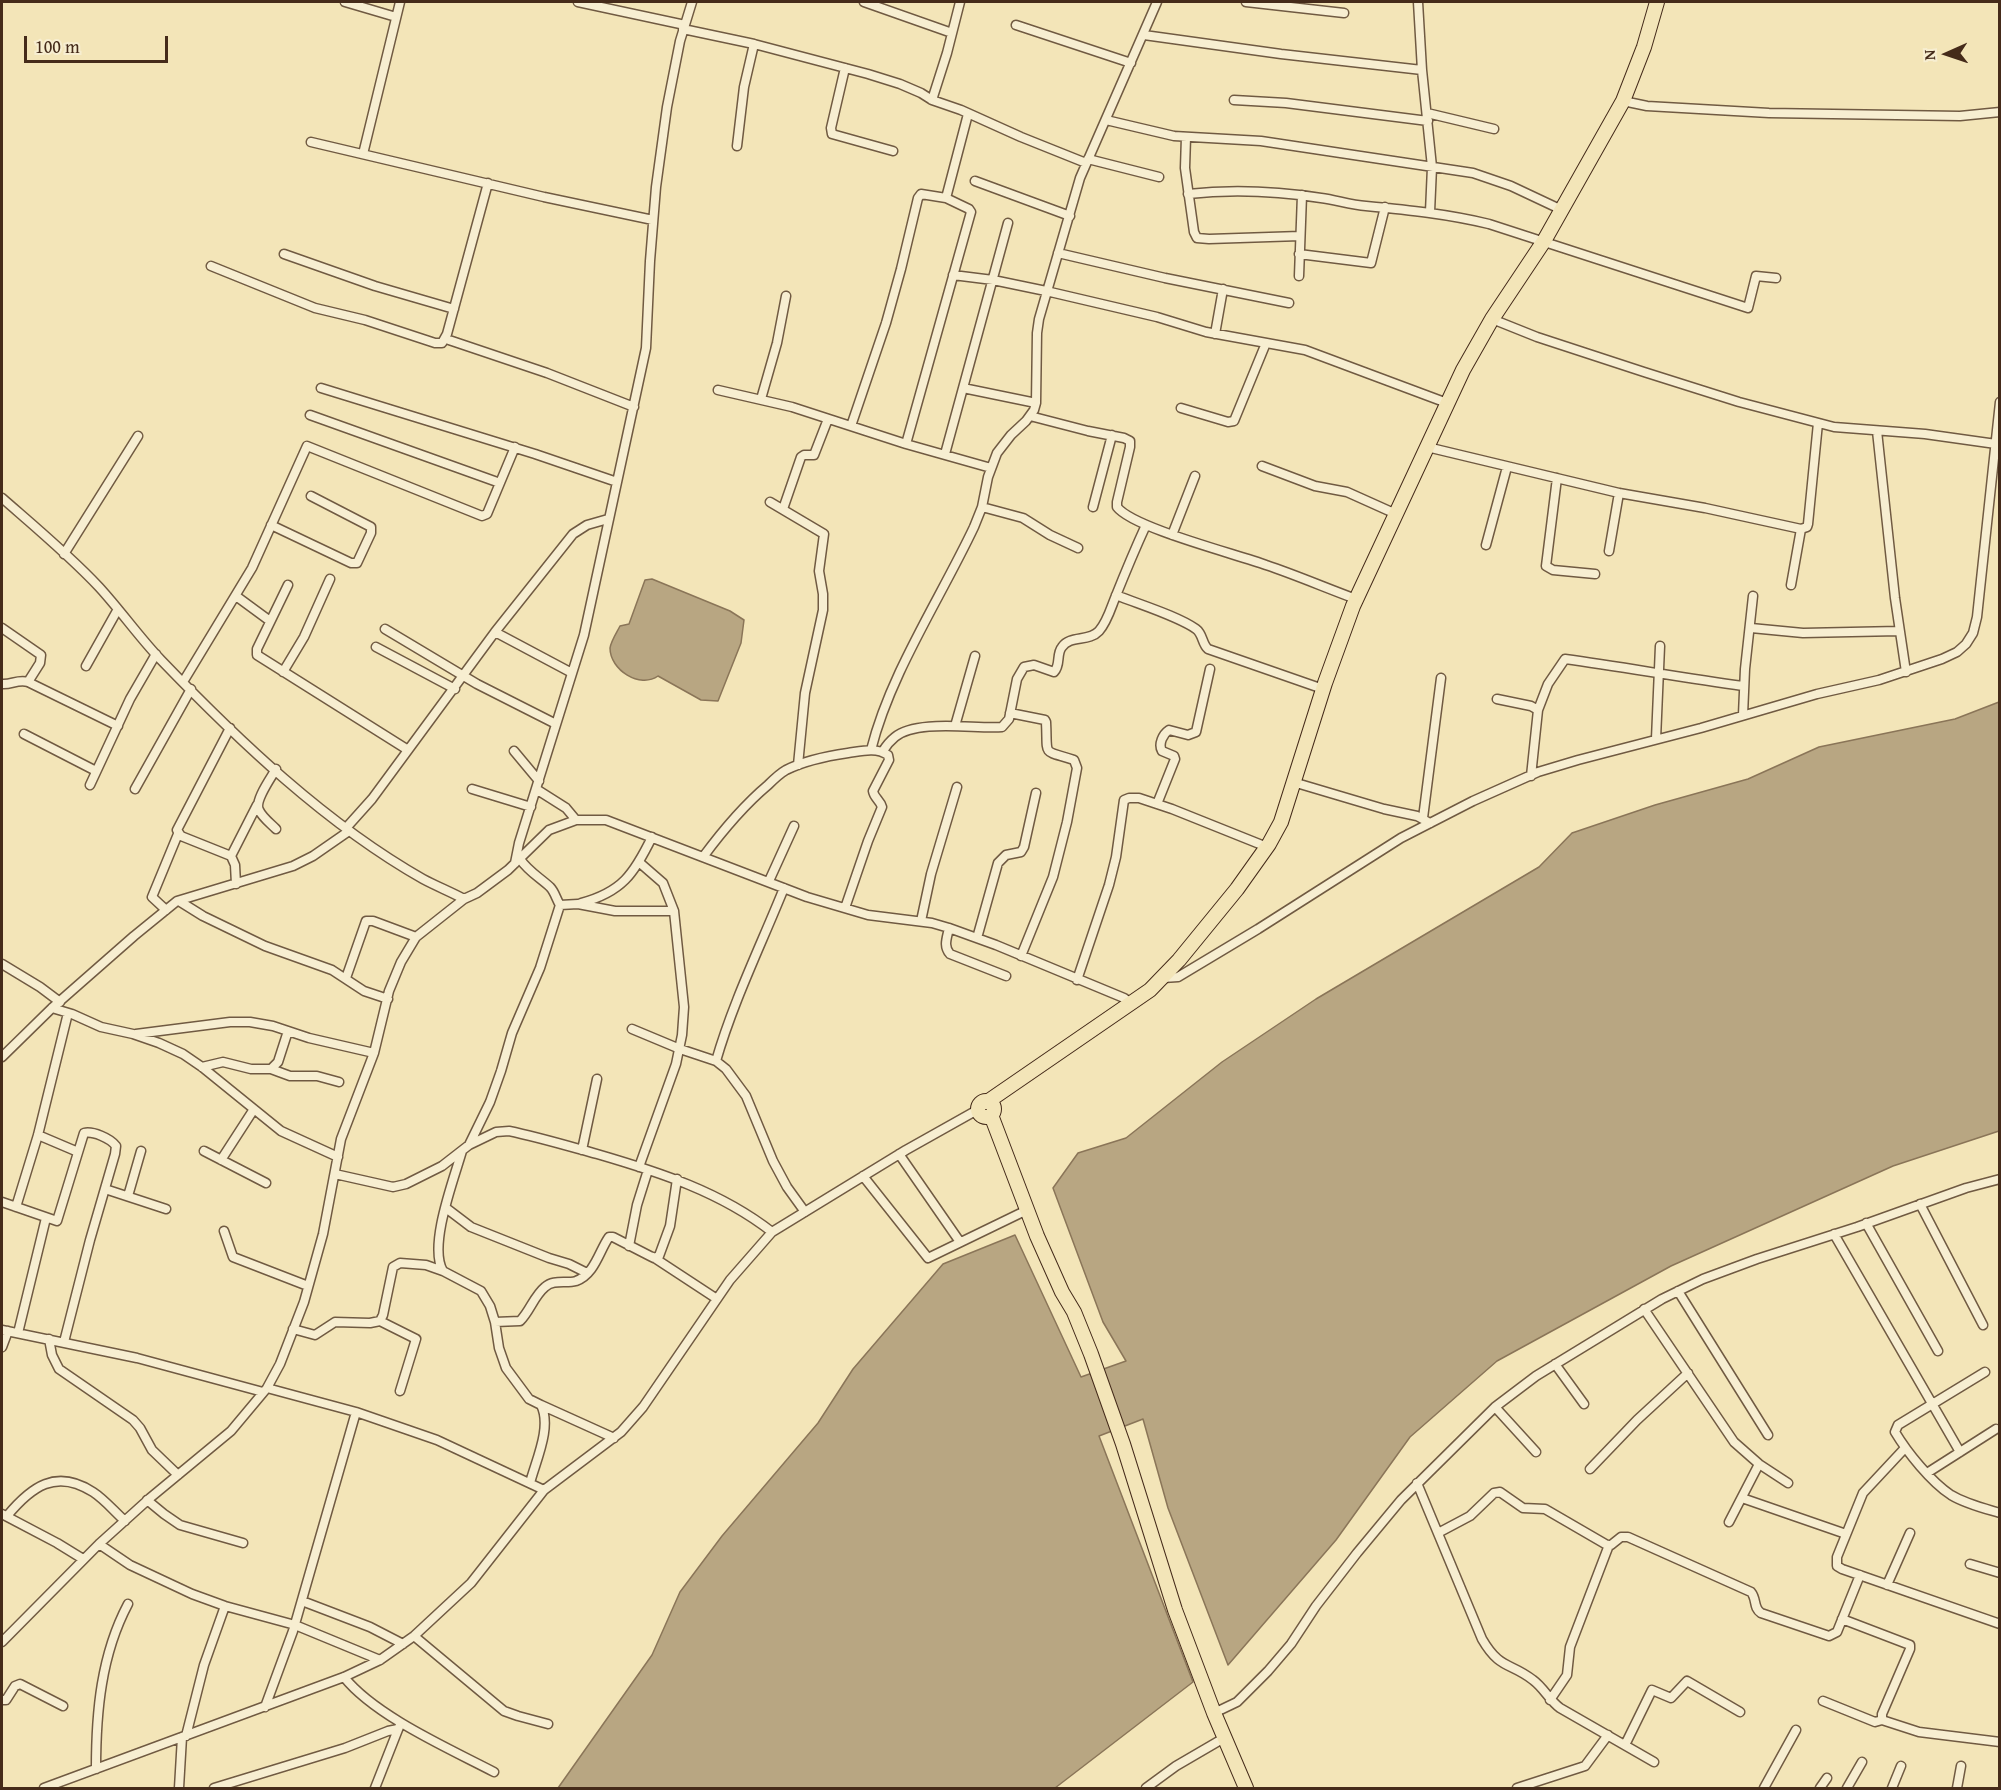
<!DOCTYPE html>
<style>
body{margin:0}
#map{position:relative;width:2001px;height:1790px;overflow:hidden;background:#f3e5b8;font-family:"Gentium Book Plus",serif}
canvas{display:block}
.frame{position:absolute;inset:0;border:3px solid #452b1a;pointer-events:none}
.north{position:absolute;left:1917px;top:24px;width:60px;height:60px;-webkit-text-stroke:4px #f7eed1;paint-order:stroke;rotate:267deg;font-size:16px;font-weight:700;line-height:24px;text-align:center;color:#452b1a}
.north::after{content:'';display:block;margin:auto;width:21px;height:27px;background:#452b1a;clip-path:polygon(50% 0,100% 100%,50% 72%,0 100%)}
.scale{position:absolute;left:24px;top:36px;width:144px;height:27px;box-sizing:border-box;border:3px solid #452b1a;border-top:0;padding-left:8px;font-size:18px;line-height:21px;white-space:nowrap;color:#452b1a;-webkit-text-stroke:4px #f7eed1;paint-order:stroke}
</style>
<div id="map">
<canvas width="2001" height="1790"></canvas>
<div class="frame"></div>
<div class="north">N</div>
<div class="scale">100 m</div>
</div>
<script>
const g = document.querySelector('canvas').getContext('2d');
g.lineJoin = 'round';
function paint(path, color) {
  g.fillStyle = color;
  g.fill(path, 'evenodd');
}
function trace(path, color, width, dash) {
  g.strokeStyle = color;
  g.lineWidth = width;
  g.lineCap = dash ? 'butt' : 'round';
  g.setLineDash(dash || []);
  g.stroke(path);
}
const water = new Path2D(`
 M652 579 730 611 744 620 741 643 718 701 701 700 658 676C640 689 610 670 610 648 611 641 617 632 620 626L629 624 645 580Z
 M1999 702V1131L1893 1166 1671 1266 1497 1361 1410 1437 1336 1540 1228 1665 1168 1508 1143 1419 1099 1436 1193 1682 1055 1788H558L652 1655 680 1592 722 1536 818 1423 853 1369 943 1264 1015 1235 1081 1377 1126 1361 1103 1322 1053 1188 1078 1153 1126 1138 1222 1062 1316 999 1539 867 1572 833 1655 805 1748 779 1819 747 1955 719Z`);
paint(water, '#b8a682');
trace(water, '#8a7558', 1.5);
const street = new Path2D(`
 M345 2 396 17
 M578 2 685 25
 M864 2 952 33
 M1246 2 1344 13
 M1418 2 1422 70 1432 167 1430 212
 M1016 25 1131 63
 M683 29 754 44 868 74 900 84 921 93 932 100 961 110 1021 137 1086 163
 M1144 35 1281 54 1422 70
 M845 68 831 128 832 134 893 151
 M932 100 947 53 960 2
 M1234 100 1286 103 1428 121
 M1623 101 1647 106 1769 113 1960 116 2000 112
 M1427 113 1494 129
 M1106 120 1174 136 1261 141 1473 173 1511 186 1562 210
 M1186 137 1185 168 1194 232 1197 238 1209 239 1300 236
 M311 142 544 197 653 220
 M737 146 744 87 754 44
 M363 154 400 2
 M1088 159 1159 177
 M975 181 1070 216
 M1188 194C1233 189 1276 191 1321 198 1336 200 1351 205 1366 206 1408 210 1448 214 1489 224L1748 308 1756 276 1776 278
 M1058 253 1165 278 1289 303
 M284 254 375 286 454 309
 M1299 254 1371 263 1385 207
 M211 266 315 308 365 320 435 343H442L447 334 488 183
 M953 275 993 280 1046 291 1157 317 1206 332 1305 350 1447 403
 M1299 276 1302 195
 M1492 319 1537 337 1644 372 1739 402 1834 427 1925 434 1996 444
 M1215 334 1223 289
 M446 339 547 373 634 407
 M321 388 535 454 617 482
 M963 388 1036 403
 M718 390 792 407 906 444 991 468
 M761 399 777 343 786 296
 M1181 408 1228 422 1234 421 1266 343
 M310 415 500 483
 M1030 416 1088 431 1124 438 1130 441V447L1117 502V507C1133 528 1236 554 1266 565 1296 575 1326 588 1356 599
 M851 426 886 323 901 269 918 198 921 194 946 198
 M1877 431 1895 598 1906 672
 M906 444 971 212 969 209 946 198 968 114
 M1427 447 1619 493 1705 508 1801 529 1807 527 1808 524 1818 423
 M945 454 1008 223
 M1262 466 1315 486 1347 492 1396 514
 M1557 478 1546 566 1553 570 1595 574
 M2 498C34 526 69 555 99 587 121 611 139 637 161 660 238 740 326 824 423 879 436 886 451 892 464 899
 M770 502 824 534 819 571 823 594V610L805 693 798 765
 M982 507 1023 518 1050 535 1078 548
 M1093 507 1112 435
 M783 509 801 457 804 455H814L828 419
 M271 525 351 563H357L371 533V527L311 496
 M1172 535 1195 476
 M1486 545 1507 467
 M1609 551 1619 493
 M64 554 138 436
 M288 585 257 649V655L408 750
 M1791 585 1801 529
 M1116 595C1138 604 1178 616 1196 629 1203 634 1202 644 1208 649L1323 689
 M236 596 270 621
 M2 628 41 655 40 663 28 682
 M1751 628 1803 633 1899 631
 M385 629 477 684 556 724
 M495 632 572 673
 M376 647 455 689
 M86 666 118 609
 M283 672 304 637 330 579
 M183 682 252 568 307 446 482 516 487 514 515 447
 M2 684C11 685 18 679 28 682L118 726
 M1497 699 1531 706 1538 710 1531 776
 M1538 710 1548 684 1565 659C1624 667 1683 678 1743 686
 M1010 713 1045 720 1046 722C1048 758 1041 749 1074 760L1077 768 1067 822 1053 877 1021 956
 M1743 715 1745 669 1753 596
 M955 726 975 656
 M230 728 177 830 181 836 231 856 235 865 236 884
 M24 734 96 771
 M1656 739 1660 646
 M871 750C890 674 940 599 974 527L982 507 988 477 997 453 1011 435 1026 421 1034 410 1036 403 1037 333 1039 319 1080 178 1157 2
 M514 751 539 781
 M883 751C886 746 890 741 895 737 917 719 974 729 1002 727L1009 719 1017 679 1024 667 1034 665 1054 672C1061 665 1056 654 1062 647 1070 635 1089 642 1099 631 1107 622 1111 608 1115 598 1125 573 1135 549 1146 525
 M276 769C271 778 254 801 259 810 262 817 270 823 276 829
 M1293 782 1384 809 1417 816 1430 823
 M90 785 130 699 156 654
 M135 789 191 689
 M472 789 531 807
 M536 789 566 808 576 820
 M1157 804 1175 759 1174 756 1162 751C1158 744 1163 734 1169 730L1188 735 1196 732 1210 669
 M1423 818 1441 678
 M346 828 372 799 495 632 573 534 587 525 608 519
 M231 856 257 805
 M703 857C723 830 743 806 768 785 773 780 779 774 786 770 804 761 827 756 848 753 862 751 876 747 888 755L889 760 873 791C874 798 880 800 882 807L868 841 845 908
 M515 863 519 843 584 635 646 348 650 261 656 187 667 107 680 41 692 2
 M640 863 663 883 674 911
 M769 881 794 826
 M179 901 203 916 265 946 332 970 364 991 388 999
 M581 903C622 892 634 874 652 837
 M560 905 578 904 615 911H674L684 1007 682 1035 676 1064 639 1167
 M166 910 152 897 178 834
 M921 921 931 874 957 787
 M949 928C947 938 943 946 950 954L1006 976
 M977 938 998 863 1006 855 1021 852 1024 847 1036 793
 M2 964 40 987 60 1002
 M346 978 366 921H373L416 937
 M1163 978 1178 977 1258 929 1401 838 1473 801 1538 772 1578 760 1701 728 1817 694 1879 680 1942 659 1957 652 1966 644 1973 633 1977 617 2000 402
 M1077 980 1109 885 1116 857 1124 800 1129 798H1139L1172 809 1267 847
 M52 1008 72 1014 101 1027 133 1034 159 1043 183 1054 202 1067 281 1131 338 1157
 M632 1029 680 1049 716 1061 726 1069 746 1096 773 1161 787 1187 805 1212
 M136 1034 230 1022H250L273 1026 309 1038 374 1053
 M2 1057 52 1008 134 936 177 901 293 866 313 856 349 831
 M716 1061C733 1002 761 945 784 888
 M202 1067 223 1062 251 1069H271L278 1062 288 1031
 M271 1069 290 1076H317L339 1082
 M38 1135 78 1152
 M469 1145 490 1102 501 1071 512 1033 540 968 560 905C556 899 555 892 550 887 539 877 528 871 520 859
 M582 1150 597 1079
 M204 1151 266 1183
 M899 1154 960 1242
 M221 1160 254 1109
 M335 1174 393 1187 406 1184 442 1166 469 1145 496 1132 509 1131C538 1137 568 1146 597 1154 659 1172 721 1192 772 1232
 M863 1176 928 1258 1027 1210
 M105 1189 166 1209
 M128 1196 141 1151
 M2 1202 57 1221 84 1133C93 1131 110 1138 116 1146L115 1154 90 1240 64 1342
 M1920 1204 1983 1325
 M16 1207 38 1135 68 1013
 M446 1208 471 1227 549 1258 569 1264 587 1273
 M1866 1223 1938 1351
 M224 1231 233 1257 308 1286
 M1834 1234 1960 1452
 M629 1246 637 1205 648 1170
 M653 1257 717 1299
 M443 1271C428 1246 454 1179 462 1151
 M1678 1291 1768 1435
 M1644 1309 1734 1442 1759 1464 1788 1483
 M380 1321 416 1339 400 1391
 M495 1322 520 1321C530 1311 534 1296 545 1287 554 1279 566 1284 576 1281 595 1274 599 1251 609 1237H613L650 1256 654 1258 659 1256 670 1226 677 1179
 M293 1329 315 1335 335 1322 370 1323 380 1321 383 1315 393 1267 400 1263 426 1265 443 1271 481 1291 490 1306 495 1322 499 1348 506 1368 529 1399 541 1405C552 1427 536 1460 530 1483
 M2 1330 137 1358 263 1392
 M18 1333 46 1218
 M49 1339 52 1355 59 1369 133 1420 140 1428 152 1450 178 1475
 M2 1347 8 1331
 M1555 1364 1584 1404
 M1985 1372 1898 1425 1895 1432C1907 1452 1931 1482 1951 1495 1966 1504 1983 1508 2000 1513
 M267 1388 356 1412 437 1440 544 1490
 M541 1405 614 1438
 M1495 1407 1536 1452
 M1905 1448 1863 1493 1837 1557V1566L1842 1569 2000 1624
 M1590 1469 1637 1420 1688 1373
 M1927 1473 1996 1429
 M1417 1483 1482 1639C1500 1670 1510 1662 1533 1680 1544 1688 1549 1700 1560 1708L1654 1762
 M1742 1498 1846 1534
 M147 1500 164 1514 180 1525 243 1543
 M2 1514 57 1543 83 1559
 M7 1516C31 1487 56 1468 93 1492 104 1499 114 1511 125 1521
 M1729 1522 1759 1464
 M1438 1533 1470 1516 1494 1493 1500 1492 1523 1508 1545 1509 1607 1545H1611L1621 1537H1628L1751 1592C1757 1599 1753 1608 1761 1613L1829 1636 1837 1632 1860 1575
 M99 1544 130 1565 192 1594 225 1606 295 1625 380 1660
 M1970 1564 2000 1573
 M1887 1585 1910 1533
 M302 1601 370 1627 403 1644
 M1842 1619 1910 1645V1649L1882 1714V1720L1919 1732 2000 1742
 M414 1636 504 1711 518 1716 548 1724
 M2 1642 99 1544 150 1498 231 1431 267 1388 280 1364 304 1302 323 1234 341 1139 374 1053 389 991 401 962 416 937 464 899 477 893 508 870 549 830 576 820H606L807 897 868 915 932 923 949 928 996 945 1124 998 1132 1004
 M344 1677C375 1716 450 1749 494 1772
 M2 1700H6L15 1686 20 1684 63 1706
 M1550 1700 1567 1675 1570 1647 1609 1545
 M1823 1701 1875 1722 1882 1720
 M265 1707 293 1631 356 1412
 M1214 1713 1237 1702 1268 1671 1291 1644 1316 1606 1357 1553 1401 1500 1495 1407 1536 1376 1662 1299 1703 1279 1757 1259 1857 1227 1966 1188 2000 1179
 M186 1736 204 1665 225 1606
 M1625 1745 1652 1690 1671 1698 1687 1681 1740 1712
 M96 1769C96 1712 101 1655 128 1604
 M44 1788 344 1677 380 1660 414 1636 471 1583 544 1490 621 1432 643 1407 730 1280 772 1232 906 1150 979 1109
 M179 1788 182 1737
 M214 1788 345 1748 388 1731 398 1729
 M375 1788 399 1727
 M1146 1788 1176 1766 1224 1738
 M1517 1788 1585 1766 1608 1735
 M1764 1788 1796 1730
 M1820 1788 1827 1778
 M1847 1788 1862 1762
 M1892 1788 1901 1766
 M1957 1788 1961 1766`);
const primary = new Path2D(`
 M978 1109a8 8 0 1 1 16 0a8 8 0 1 1-16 0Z
 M987 1102 1150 990 1179 960 1237 889 1269 844 1281 822 1325 683 1353 606 1463 370 1492 319 1544 241 1623 101 1644 47 1657 2
 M991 1115 1037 1236 1062 1292 1074 1312 1091 1354 1123 1444 1175 1610 1214 1713 1246 1788`);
trace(street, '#705a42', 11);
trace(primary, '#452b1a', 16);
trace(street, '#f7eed1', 8);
trace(primary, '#f3e5b8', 14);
</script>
